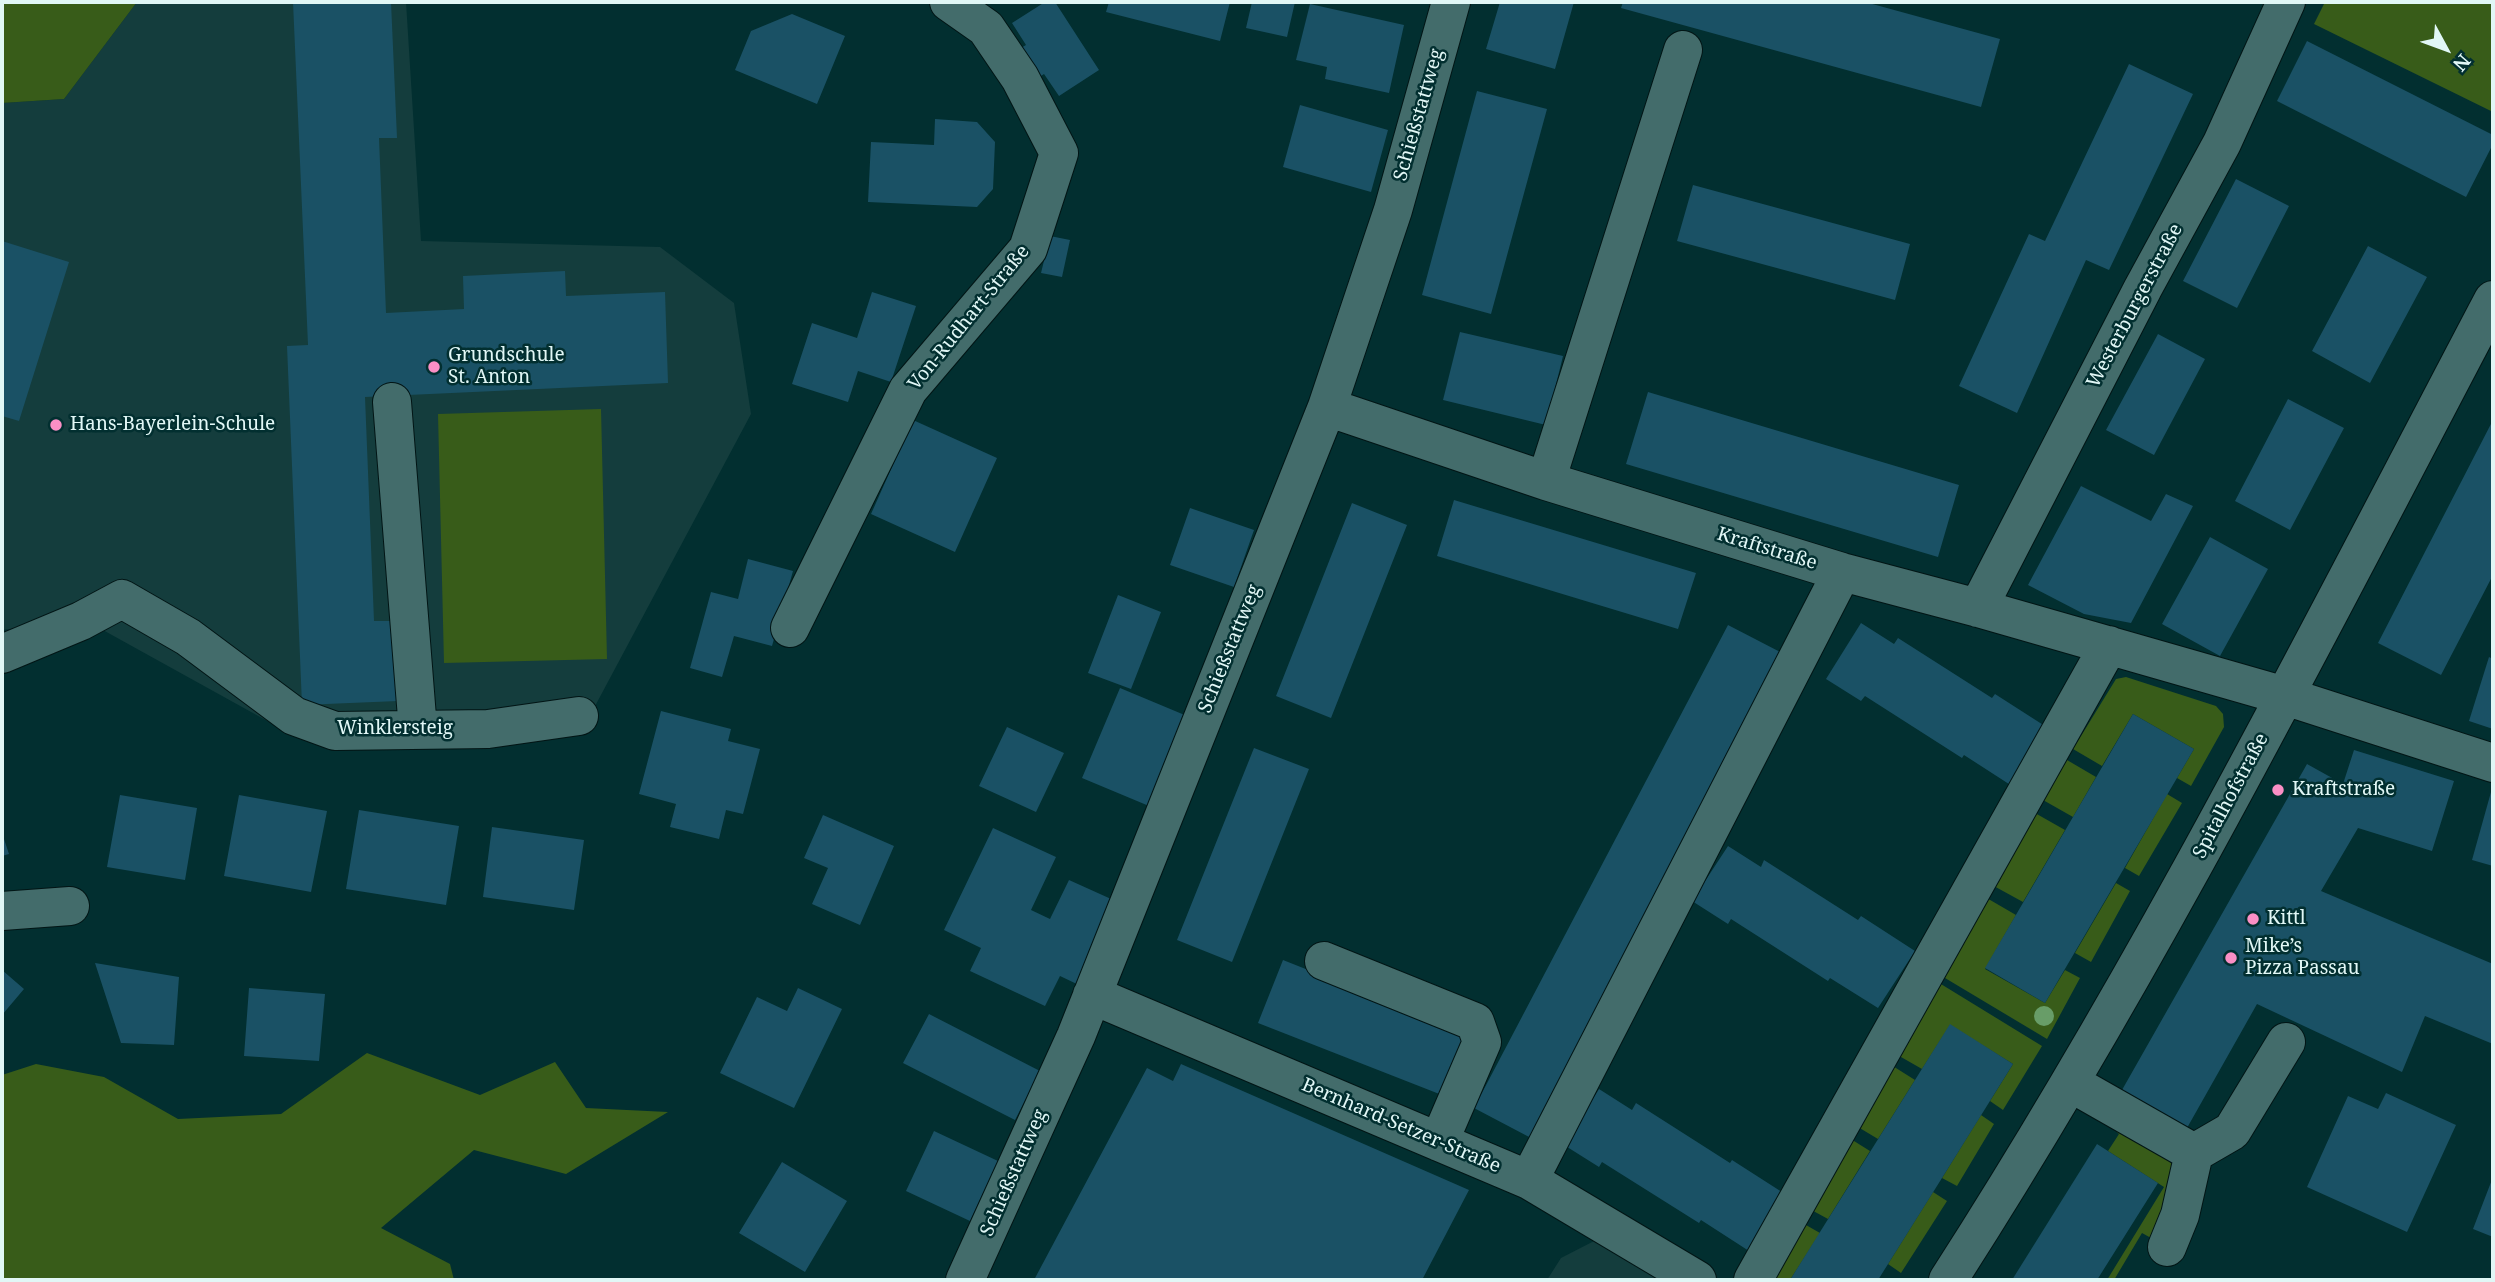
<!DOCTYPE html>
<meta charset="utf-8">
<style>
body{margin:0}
#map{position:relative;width:2495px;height:1282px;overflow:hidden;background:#022f30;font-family:"Noto Serif",serif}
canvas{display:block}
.frame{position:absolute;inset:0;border:4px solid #e1f7f6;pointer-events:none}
.north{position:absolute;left:2411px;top:14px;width:70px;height:70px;-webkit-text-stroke:5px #022f30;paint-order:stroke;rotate:131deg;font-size:19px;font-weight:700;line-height:28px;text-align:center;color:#e1f7f6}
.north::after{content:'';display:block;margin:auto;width:24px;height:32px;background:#e1f7f6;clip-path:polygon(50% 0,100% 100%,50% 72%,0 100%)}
</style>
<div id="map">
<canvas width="2495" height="1282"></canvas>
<div class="frame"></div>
<div class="north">N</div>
</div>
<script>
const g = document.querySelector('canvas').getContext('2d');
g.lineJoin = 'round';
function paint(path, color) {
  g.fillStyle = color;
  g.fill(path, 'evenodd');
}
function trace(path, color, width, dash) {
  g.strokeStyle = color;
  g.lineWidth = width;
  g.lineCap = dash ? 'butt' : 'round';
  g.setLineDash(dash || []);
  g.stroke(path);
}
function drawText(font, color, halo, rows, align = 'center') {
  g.font = font + ' "Noto Serif",serif';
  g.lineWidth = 5;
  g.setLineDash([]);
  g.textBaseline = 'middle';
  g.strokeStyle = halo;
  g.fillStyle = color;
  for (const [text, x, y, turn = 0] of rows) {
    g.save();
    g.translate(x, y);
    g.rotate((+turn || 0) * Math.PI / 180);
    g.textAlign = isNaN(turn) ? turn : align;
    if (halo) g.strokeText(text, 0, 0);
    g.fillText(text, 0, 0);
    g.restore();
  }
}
paint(new Path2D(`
 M137 2H406L421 241 660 247 734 303 751 414 594 708 280 728 83 619 2 630V103L64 99Z
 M1598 1239 1664 1280H1547L1561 1258Z`), '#143d3d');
paint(new Path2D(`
 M2 2H137L64 99 2 103Z
 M2325 2H2493V112L2314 24Z
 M601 409 607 659 444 663 438 414Z
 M2126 677 2216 706 2223 714 2224 727 2191 786 2177 778 2194 749 2133 714 2102 766 2073 749 2116 679Z
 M2067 760 2096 777 2073 817 2043 800Z
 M2167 794 2182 803 2139 876 2125 868Z
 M2035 813 2065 830 2023 902 1992 885Z
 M2116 883 2130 891 2091 962 2075 953Z
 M1985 897 2016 915 1985 969 2045 1003 2065 970 2080 978 2047 1039 1940 975Z
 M1936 981 2042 1046 2003 1110 1990 1101 2013 1064 1950 1025 1922 1069 1894 1053Z
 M367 1053 480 1095 555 1062 586 1108 668 1112 566 1174 474 1150 381 1228 450 1264 454 1280H2V1075L36 1064 104 1077 178 1119 281 1114Z
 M1888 1063 1915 1080 1878 1139 1853 1124Z
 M1981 1115 1994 1124 1957 1186 1942 1178Z
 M2122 1122 2178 1169 2151 1238 2142 1233 2114 1280H2107L2164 1187 2108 1151 2119 1134 2112 1128Z
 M1846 1136 1870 1151 1828 1219 1806 1207Z
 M1933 1192 1947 1201 1901 1273 1888 1264Z
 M1799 1221 1820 1233 1790 1280H1764Z`), '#385c19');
paint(new Path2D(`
 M293 2H391L397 138H379L386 313 464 309 463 276 565 271 566 296 665 292 668 383 365 397 374 621H394L398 701 302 705 287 346 308 345Z
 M1045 2H1055L1099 70 1059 96 1044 74 1033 81 1014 52 1026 45 1012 23Z
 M1109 2H1230L1220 41 1106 12Z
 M1252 2H1295L1287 37 1246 28Z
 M1500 2H1574L1555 69 1486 49Z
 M1623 2H1865L2000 39 1981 107 1621 8Z
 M1310 4 1404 25 1389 93 1325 79 1327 67 1296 60Z
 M792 14 845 36 817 104 735 70 751 31Z
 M2307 41 2493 135V144L2466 197 2277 101Z
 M2129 64 2193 94 2109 270 2086 260 2017 413 1959 386 2029 234 2045 241Z
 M1477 91 1547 109 1491 314 1422 295Z
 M1300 105 1388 130 1371 192 1283 167Z
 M935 119 977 122 995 142 993 189 977 207 868 202 871 142 934 145Z
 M2236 179 2289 206 2237 308 2183 281Z
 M1693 185 1910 244 1895 300 1677 241Z
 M1050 236 1070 240 1062 277 1041 273Z
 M2 241 69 262 19 421 2 416Z
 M2368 246 2427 277 2370 383 2312 351Z
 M872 292 916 306 891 382 858 371 848 402 792 384 812 323 857 338Z
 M1460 332 1563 356 1546 425 1443 400Z
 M2158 334 2205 359 2154 455 2106 430Z
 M1648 392 1959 485 1938 557 1626 464Z
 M2288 399 2344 428 2290 530 2235 501Z
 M913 420 997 458 955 552 871 514Z
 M2493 420V575L2441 675 2378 643Z
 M2081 486 2151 521 2166 494 2193 506 2131 623 2084 614 2028 585Z
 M1454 500 1696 573 1678 629 1437 556Z
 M1352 503 1407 525 1331 718 1276 696Z
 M1190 508 1254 530 1234 587 1170 565Z
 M2210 537 2268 569 2220 656 2162 624Z
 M748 559 793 571 772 646 734 636 722 677 690 668 711 592 738 599Z
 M1118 595 1161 612 1131 689 1088 673Z
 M1861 623 1894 644 1898 638 1992 698 1995 694 2048 728 2012 786 1964 755 1962 758 1865 696 1861 701 1826 679Z
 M1728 625 1784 654 1531 1138 1474 1108Z
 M2489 657 2493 659V729L2469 721Z
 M1120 688 1187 716 1149 806 1082 778Z
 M661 711 731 729 728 741 760 749 743 814 726 810 719 839 670 827 676 804 639 794Z
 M2133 714 2194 749 2045 1003 1985 968Z
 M1007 727 1064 753 1036 812 979 786Z
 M1254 748 1309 769 1232 962 1177 940Z
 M2354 750 2454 781 2432 851 2358 828 2321 891 2493 964V1044L2425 1016 2402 1072 2257 1004 2187 1128 2122 1090 2307 764 2343 784Z
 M2491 792 2493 793V866L2472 860Z
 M120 795 197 808 185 880 107 867Z
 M239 795 327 811 311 892 224 876Z
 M359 810 459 826 446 905 346 889Z
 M823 815 894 846 860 925 812 904 828 868 804 858Z
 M492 827 584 840 574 910 483 897Z
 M993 828 1056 857 1031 910 1050 919 1069 880 1120 903 1081 986 1060 976 1045 1006 970 971 981 948 944 930Z
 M2 833 9 854 2 856Z
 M1728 846 1761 867 1764 860 1858 920 1861 916 1915 951 1878 1008 1830 978 1828 981 1731 919 1728 924 1692 901Z
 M1283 960 1472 1035 1447 1097 1258 1023Z
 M95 963 179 977 174 1045 121 1043Z
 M2 970 24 989 2 1015Z
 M249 988 325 994 319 1061 244 1056Z
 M798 988 842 1009 794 1108 720 1073 757 997 787 1011Z
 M929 1014 1040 1071 1015 1120 903 1063Z
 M1950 1024 2013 1064 1942 1178 1878 1280H1790Z
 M1181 1064 1469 1190 1422 1280H1034L1147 1068 1173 1081Z
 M1599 1089 1632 1110 1636 1103 1730 1163 1732 1160 1785 1194 1749 1251 1701 1220 1699 1223 1602 1162 1599 1167 1564 1145Z
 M2386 1093 2456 1125 2407 1232 2307 1187 2348 1096 2378 1109Z
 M934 1131 998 1161 970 1221 906 1191Z
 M2097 1144 2158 1183 2097 1280H2012Z
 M782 1162 847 1201 805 1272 739 1233Z
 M2493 1177V1237L2473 1229Z`), '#1a5165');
const minor = new Path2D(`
 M392 402 418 730
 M1327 407 1546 481 1842 572 1978 608 2285 696 2493 763
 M1546 481 1683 50
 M1978 608 2143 288 2222 143 2286 2
 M790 628 908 390 1028 249 1059 153 1020 78 986 28 949 2
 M2 654 81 621 122 599 188 637 294 716 335 731 488 729 579 716
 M2 911 70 906
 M1324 961 1475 1022 1482 1042 1439 1142
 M1092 995 1529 1180 1697 1280
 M2071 1083 2194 1153 2180 1215 2167 1247
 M2194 1153 2232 1131 2286 1042
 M1529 1180 1842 572
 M965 1280 1076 1036 1327 407 1393 210 1451 2
 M1753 1280 2109 645
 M1948 1280C2151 965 2319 631 2493 300`);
trace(minor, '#021515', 40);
trace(minor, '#436c6b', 38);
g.fillStyle = '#689d68';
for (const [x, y] of [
 [2044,1016]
]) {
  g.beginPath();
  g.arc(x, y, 10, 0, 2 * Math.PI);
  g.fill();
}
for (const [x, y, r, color] of [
 [434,367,7,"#fb8fc5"],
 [56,425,7,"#fb8fc5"],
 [2278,790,7,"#fb8fc5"],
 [2253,919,7,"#fb8fc5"],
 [2231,958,7,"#fb8fc5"]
]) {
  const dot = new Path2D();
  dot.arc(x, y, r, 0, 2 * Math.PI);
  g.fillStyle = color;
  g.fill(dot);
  trace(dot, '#022f30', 2.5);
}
drawText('19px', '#e1f7f6', '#022f30', [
 ["Schießstattweg",1419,115,-74],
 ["Westerburgerstraße",2135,306,-62],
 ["Von-Rudhart-Straße",969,318,-51],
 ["Kraftstraße",1767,549,17],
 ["Schießstattweg",1230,649,-68],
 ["Winklersteig",395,729],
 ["Spitalhofstraße",2231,796,-62],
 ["Bernhard-Setzer-Straße",1401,1126,23],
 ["Schießstattweg",1014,1173,-66]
]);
drawText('19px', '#e1f7f6', '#022f30', [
 ["Grundschule",448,356],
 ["St. Anton",448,378],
 ["Hans-Bayerlein-Schule",70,425],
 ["Kraftstraße",2292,790],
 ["Kittl",2267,919],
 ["Mike’s",2245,947],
 ["Pizza Passau",2245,969]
], 'left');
</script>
